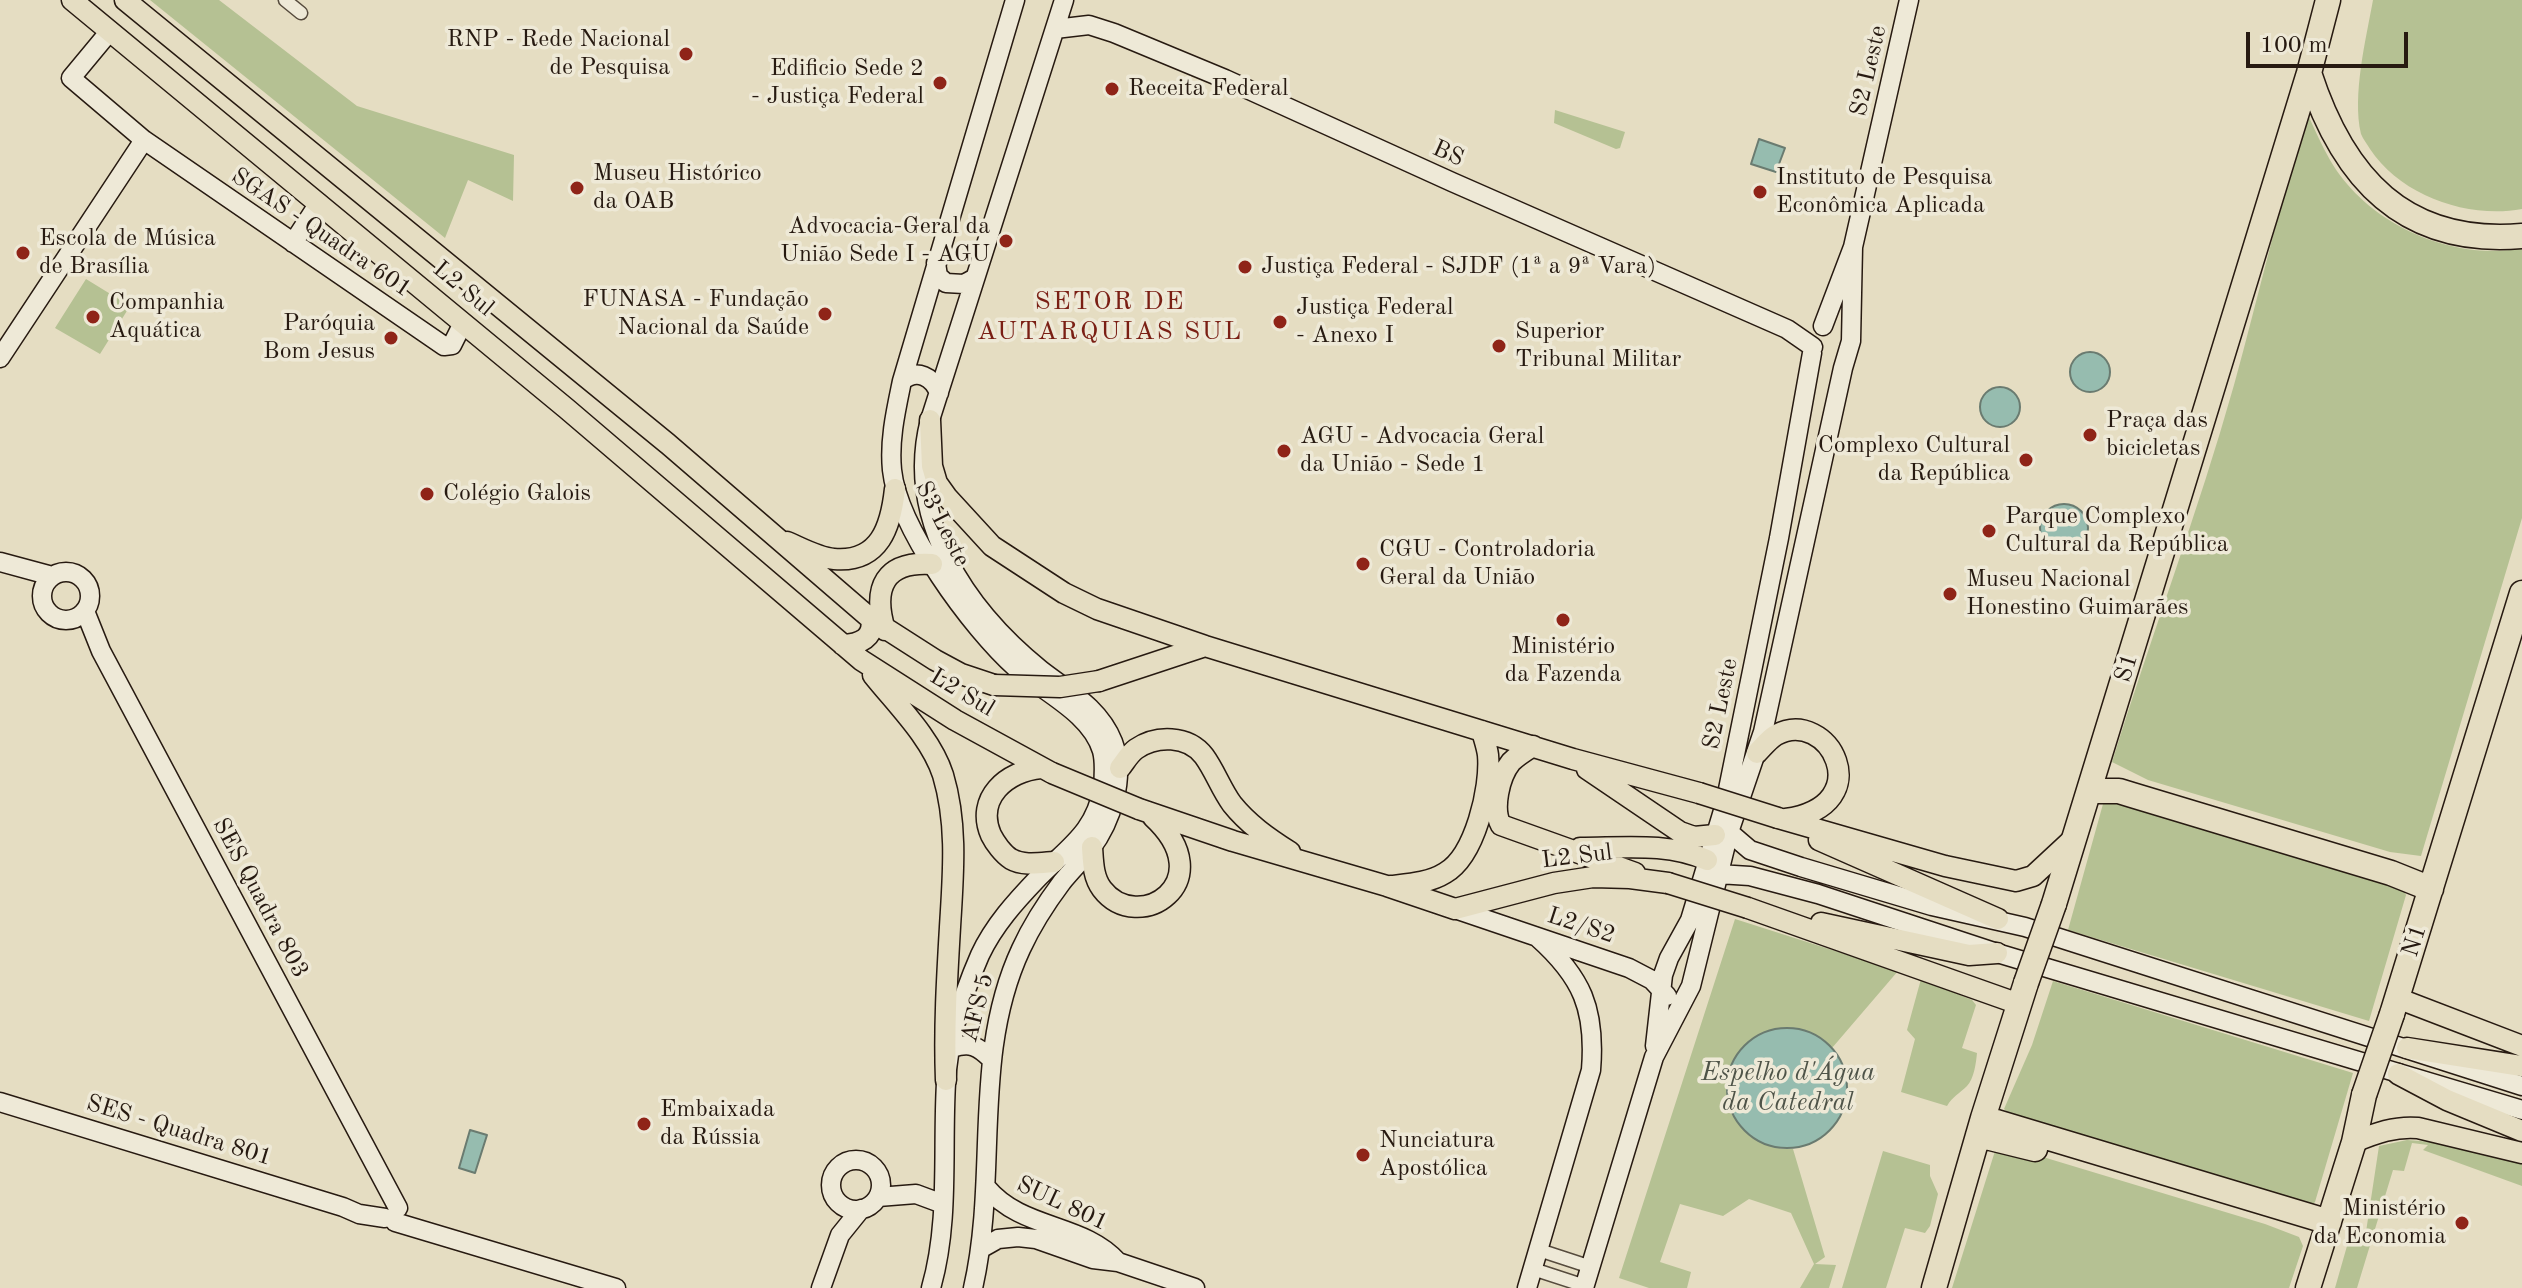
<!DOCTYPE html>
<meta charset="utf-8">
<style>
body{margin:0}
#map{position:relative;width:2522px;height:1288px;overflow:hidden;background:#e5ddc2;font-family:"Old Standard TT",serif}
canvas{display:block}
.scale{position:absolute;left:2246px;top:32px;width:162px;height:36px;box-sizing:border-box;border:4px solid #271a11;border-top:0;padding-left:10px;font-size:24px;line-height:28px;white-space:nowrap;color:#271a11;-webkit-text-stroke:6px #eee9d7;paint-order:stroke}
</style>
<div id="map">
<canvas width="2522" height="1288"></canvas>
<div class="scale">100 m</div>
</div>
<script>
const g = document.querySelector('canvas').getContext('2d');
g.lineJoin = 'round';
function paint(path, color) {
  g.fillStyle = color;
  g.fill(path, 'evenodd');
}
function trace(path, color, width, dash) {
  g.strokeStyle = color;
  g.lineWidth = width;
  g.lineCap = dash ? 'butt' : 'round';
  g.setLineDash(dash || []);
  g.stroke(path);
}
function drawText(font, color, halo, rows, align = 'center') {
  g.font = font + ' "Old Standard TT",serif';
  g.lineWidth = 7;
  g.setLineDash([]);
  g.textBaseline = 'middle';
  g.strokeStyle = halo;
  g.fillStyle = color;
  for (const [text, x, y, turn = 0] of rows) {
    g.save();
    g.translate(x, y);
    g.rotate((+turn || 0) * Math.PI / 180);
    g.textAlign = isNaN(turn) ? turn : align;
    if (halo) g.strokeText(text, 0, 0);
    g.fillText(text, 0, 0);
    g.restore();
  }
}
paint(new Path2D(`
 M150 0H219L357 106 514 155 513 201 468 180 445 238Z
 M2373 0H2522V209C2468 219 2401 196 2370 149 2367 144 2363 139 2361 134 2352 95 2366 39 2373 0Z
 M1555 110 1625 132 1620 148 1616 149 1554 123Z
 M2308 115C2315 130 2322 146 2330 160 2366 223 2451 262 2522 248V518L2421 856 2390 852 2148 780 2112 762C2151 636 2198 513 2234 385 2259 295 2279 204 2308 115Z
 M86 279 130 306 100 354 55 328Z
 M2108 800 2373 876 2404 891 2406 895 2369 1021 2068 930 2103 804Z
 M1735 919 1898 971 1832 1048 1824 1040 1780 1149H1793L1825 1257 1815 1264 1836 1265 1829 1288H1800L1814 1264 1791 1213 1749 1199 1723 1216 1680 1204 1660 1262 1691 1272 1687 1288H1649L1619 1278Z
 M1921 979 1972 1000 1976 1005 1962 1048 1977 1053C1976 1063 1974 1079 1967 1086 1959 1094 1953 1096 1947 1106L1901 1092 1915 1039 1907 1030Z
 M2053 981 2353 1073 2315 1202 2312 1205 2009 1114 2004 1109 2032 1045Z
 M2407 1140 2470 1145 2522 1159V1186L2423 1150 2428 1145 2412 1143 2404 1171 2393 1170 2357 1288H2335L2347 1246 2355 1242 2364 1245 2379 1146Z
 M1883 1151 1930 1165V1176L1938 1194 1930 1226 1925 1233 1905 1228 1886 1288H1842Z
 M1995 1151 2033 1154 2265 1224 2299 1237 2303 1246 2289 1288H1952Z`), '#b5c193');
const water = new Path2D(`
 M1759 139 1785 148 1776 172 1751 164Z
 M2070 372a20 20 0 1 1 40 0a20 20 0 1 1-40 0Z
 M1980 407a20 20 0 1 1 40 0a20 20 0 1 1-40 0Z
 M2040 528a24 24 0 1 1 48 0a24 24 0 1 1-48 0Z
 M1727 1088a60 60 0 1 1 120 0a60 60 0 1 1-120 0Z
 M470 1130 487 1135 475 1173 459 1168Z`);
paint(water, '#96bcaf');
trace(water, '#6a7b70', 2);
const street = new Path2D(`
 M285 0 301 13
 M1539 1250 1591 1267
 M1533 1269 1585 1286`);
const secondary = new Path2D(`
 M1055 29 1089 25 1114 33 1225 79 1452 182 1787 329 1813 347
 M110 31 71 78 144 140 444 346 452 345 463 323
 M293 243 319 203
 M936 263 938 276 946 283 964 284 973 279
 M1823 326 1853 247 1909 0
 M0 358 144 140
 M902 381C917 368 933 377 939 393
 M0 562 52 576
 M42 596a24 24 0 1 1 48 0a24 24 0 1 1-48 0Z
 M85 611 101 651 398 1208
 M1729 832 1750 850 1801 867 1932 906 2025 927 2522 1086
 M1718 874 1750 876 1818 894 1997 953 2522 1110
 M1455 909 1629 968 1652 980 1667 996
 M1655 1046 1663 975 1669 958 1690 920 1725 804 1779 538 1812 353
 M952 1048C970 1042 978 1046 991 1059
 M0 1102 343 1207 359 1214 385 1218
 M831 1185a25 25 0 1 1 50 0a25 25 0 1 1-50 0Z
 M987 1188C1022 1230 1084 1223 1118 1262
 M878 1197 916 1194 943 1204
 M395 1222 616 1288
 M982 1248 998 1239 1018 1237 1036 1239 1093 1259 1118 1262 1195 1288
 M821 1288 840 1235 861 1209
 M931 1288C950 1222 942 1151 946 1083 948 1040 963 994 980 955 994 925 1016 901 1038 878 1068 847 1095 833 1103 787 1104 775 1105 762 1102 751 1091 713 1043 692 1016 668 972 629 898 528 892 470 889 440 896 410 902 381L1015 0
 M973 1288C999 1175 971 1056 1021 949 1032 925 1047 902 1062 882 1071 871 1081 861 1090 850 1112 821 1126 777 1113 742 1100 708 1068 691 1041 670 967 610 904 520 930 420L1064 0
 M1527 1288 1591 1070C1596 1009 1582 977 1537 937
 M1584 1288 1654 1057 1691 986 1729 832 1763 732 1843 368 1851 341 1853 247`);
const primary = new Path2D(`
 M72 0 567 409 861 660 955 720 1052 773
 M125 0 668 444 871 619 935 660 961 674 994 685
 M930 420 932 466 937 483 947 497 992 546 1064 593 1097 609 1205 646 1573 759 1699 793
 M787 542C801 548 819 558 834 559 880 563 891 526 895 489
 M885 630C872 587 885 561 932 564
 M843 645C860 644 875 638 871 619
 M873 675C897 705 931 738 943 775 958 825 953 876 950 927 947 978 944 1029 946 1080
 M1099 681 1205 646
 M1533 746C1525 751 1517 756 1511 762 1499 777 1492 809 1501 825L1635 873
 M1757 753C1763 747 1769 739 1776 735 1828 706 1881 805 1786 819
 M1041 768C1007 771 975 798 991 835 995 843 1003 854 1011 859 1023 866 1040 863 1054 862
 M1120 768C1125 762 1129 754 1136 749 1156 735 1188 735 1204 756 1215 771 1221 789 1232 804 1248 824 1268 838 1290 852
 M1587 769 1680 832 1694 837 1715 835
 M1139 809 1233 841 1387 886 1455 909 1554 883 1593 877 1630 878 1668 883
 M1778 818 1945 866 2016 881 2033 876 2075 837
 M1819 840 1998 919
 M1092 847C1093 862 1093 877 1102 889 1138 936 1223 882 1153 817
 M1580 848C1623 848 1668 842 1707 860
 M1391 886C1409 884 1429 883 1445 873 1475 856 1491 788 1488 755 1487 747 1484 739 1482 731
 M1748 908 2019 1004
 M1821 923 1969 955 1997 953
 M2397 998 2522 1046
 M2407 1048 2522 1066
 M2398 1074 2447 1100 2522 1131
 M2354 1142C2376 1133 2395 1126 2418 1128L2522 1153`);
const highway = new Path2D(`
 M2309 73C2343 178 2404 246 2522 236
 M2090 791H2119L2132 795 2391 873 2431 889
 M2054 904 2309 73 2328 0
 M2392 1014 2522 593
 M1983 1118 2329 1222
 M1978 1135 2035 1149
 M1934 1288 1983 1118 2026 983
 M2308 1288 2354 1142 2364 1095`);
trace(street, '#564b3d', 15);
trace(secondary, '#271a11', 21);
trace(primary, '#271a11', 23);
trace(highway, '#271a11', 27);
trace(street, '#eee9d7', 12);
trace(secondary, '#eee9d7', 18);
trace(primary, '#e5ddc2', 20);
trace(highway, '#e5ddc2', 24);
const primaryBridge = new Path2D(`
 M994 685 1060 687 1099 681
 M1052 773 1139 809
 M1699 793 1778 818
 M1668 883 1748 908`);
const highwayBridge = new Path2D(`
 M2026 983 2054 904
 M2364 1095 2392 1014`);
trace(primaryBridge, '#271a11', 23, []);
trace(highwayBridge, '#271a11', 27, []);
trace(primaryBridge, '#e5ddc2', 20);
trace(highwayBridge, '#e5ddc2', 24);
for (const [x, y, r, color] of [
 [686,54,8,"#8f2418"],
 [940,83,8,"#8f2418"],
 [1112,89,8,"#8f2418"],
 [577,188,8,"#8f2418"],
 [1760,192,8,"#8f2418"],
 [1006,241,8,"#8f2418"],
 [23,253,8,"#8f2418"],
 [1245,267,8,"#8f2418"],
 [825,314,8,"#8f2418"],
 [93,317,8,"#8f2418"],
 [1280,322,8,"#8f2418"],
 [391,338,8,"#8f2418"],
 [1499,346,8,"#8f2418"],
 [2090,435,8,"#8f2418"],
 [1284,451,8,"#8f2418"],
 [2026,460,8,"#8f2418"],
 [427,494,8,"#8f2418"],
 [1989,531,8,"#8f2418"],
 [1363,564,8,"#8f2418"],
 [1950,594,8,"#8f2418"],
 [1563,620,8,"#8f2418"],
 [644,1124,8,"#8f2418"],
 [1363,1155,8,"#8f2418"],
 [2462,1223,8,"#8f2418"]
]) {
  const dot = new Path2D();
  dot.arc(x, y, r, 0, 2 * Math.PI);
  g.fillStyle = color;
  g.fill(dot);
  trace(dot, '#eee9d7', 3);
}
drawText('24px', '#271a11', '#eee9d7', [
 ["RNP - Rede Nacional",670,40,"right"],
 ["de Pesquisa",670,68,"right"],
 ["Edificio Sede 2",924,69,"right"],
 ["- Justiça Federal",924,97,"right"],
 ["Receita Federal",1128,89],
 ["Museu Histórico",593,174],
 ["da OAB",593,202],
 ["Instituto de Pesquisa",1776,178],
 ["Econômica Aplicada",1776,206],
 ["Advocacia-Geral da",990,227,"right"],
 ["União Sede I - AGU",990,255,"right"],
 ["Escola de Música",39,239],
 ["de Brasília",39,267],
 ["Justiça Federal - SJDF (1ª a 9ª Vara)",1261,267],
 ["FUNASA - Fundação",809,300,"right"],
 ["Nacional da Saúde",809,328,"right"],
 ["Companhia",109,303],
 ["Aquática",109,331],
 ["Justiça Federal",1296,308],
 ["- Anexo I",1296,336],
 ["Paróquia",375,324,"right"],
 ["Bom Jesus",375,352,"right"],
 ["Superior",1515,332],
 ["Tribunal Militar",1515,360],
 ["Praça das",2106,421],
 ["bicicletas",2106,449],
 ["AGU - Advocacia Geral",1300,437],
 ["da União - Sede 1",1300,465],
 ["Complexo Cultural",2010,446,"right"],
 ["da República",2010,474,"right"],
 ["Colégio Galois",443,494],
 ["Parque Complexo",2005,517],
 ["Cultural da República",2005,545],
 ["CGU - Controladoria",1379,550],
 ["Geral da União",1379,578],
 ["Museu Nacional",1966,580],
 ["Honestino Guimarães",1966,608],
 ["Ministério",1563,647,"center"],
 ["da Fazenda",1563,675,"center"],
 ["Embaixada",660,1110],
 ["da Rússia",660,1138],
 ["Nunciatura",1379,1141],
 ["Apostólica",1379,1169],
 ["Ministério",2446,1209,"right"],
 ["da Economia",2446,1237,"right"]
], 'left');
drawText('24px', '#271a11', '#eee9d7', [
 ["S2 Leste",1869,71,-77],
 ["BS",1448,154,24],
 ["SGAS - Quadra 601",321,233,34],
 ["L2 Sul",463,289,40],
 ["S3 Leste",942,524,63],
 ["S1",2127,668,-73],
 ["L2 Sul",962,693,31],
 ["S2 Leste",1721,704,-78],
 ["L2 Sul",1577,857,-7],
 ["SES Quadra 803",260,898,62],
 ["L2/S2",1581,926,18],
 ["N1",2415,941,-72],
 ["AFS 5",978,1008,-76],
 ["SES - Quadra 801",179,1131,17],
 ["SUL 801",1062,1204,25]
]);
g.letterSpacing = '2px';
drawText('26px', '#7a1f14', '#eee9d7', [
 ["SETOR DE",1110,302],
 ["AUTARQUIAS SUL",1110,332]
]);
g.letterSpacing = '0px';
drawText('italic 26px', '#4e5348', '#eee9d7', [
 ["Espelho d'Água",1788,1073],
 ["da Catedral",1788,1103]
]);
</script>
